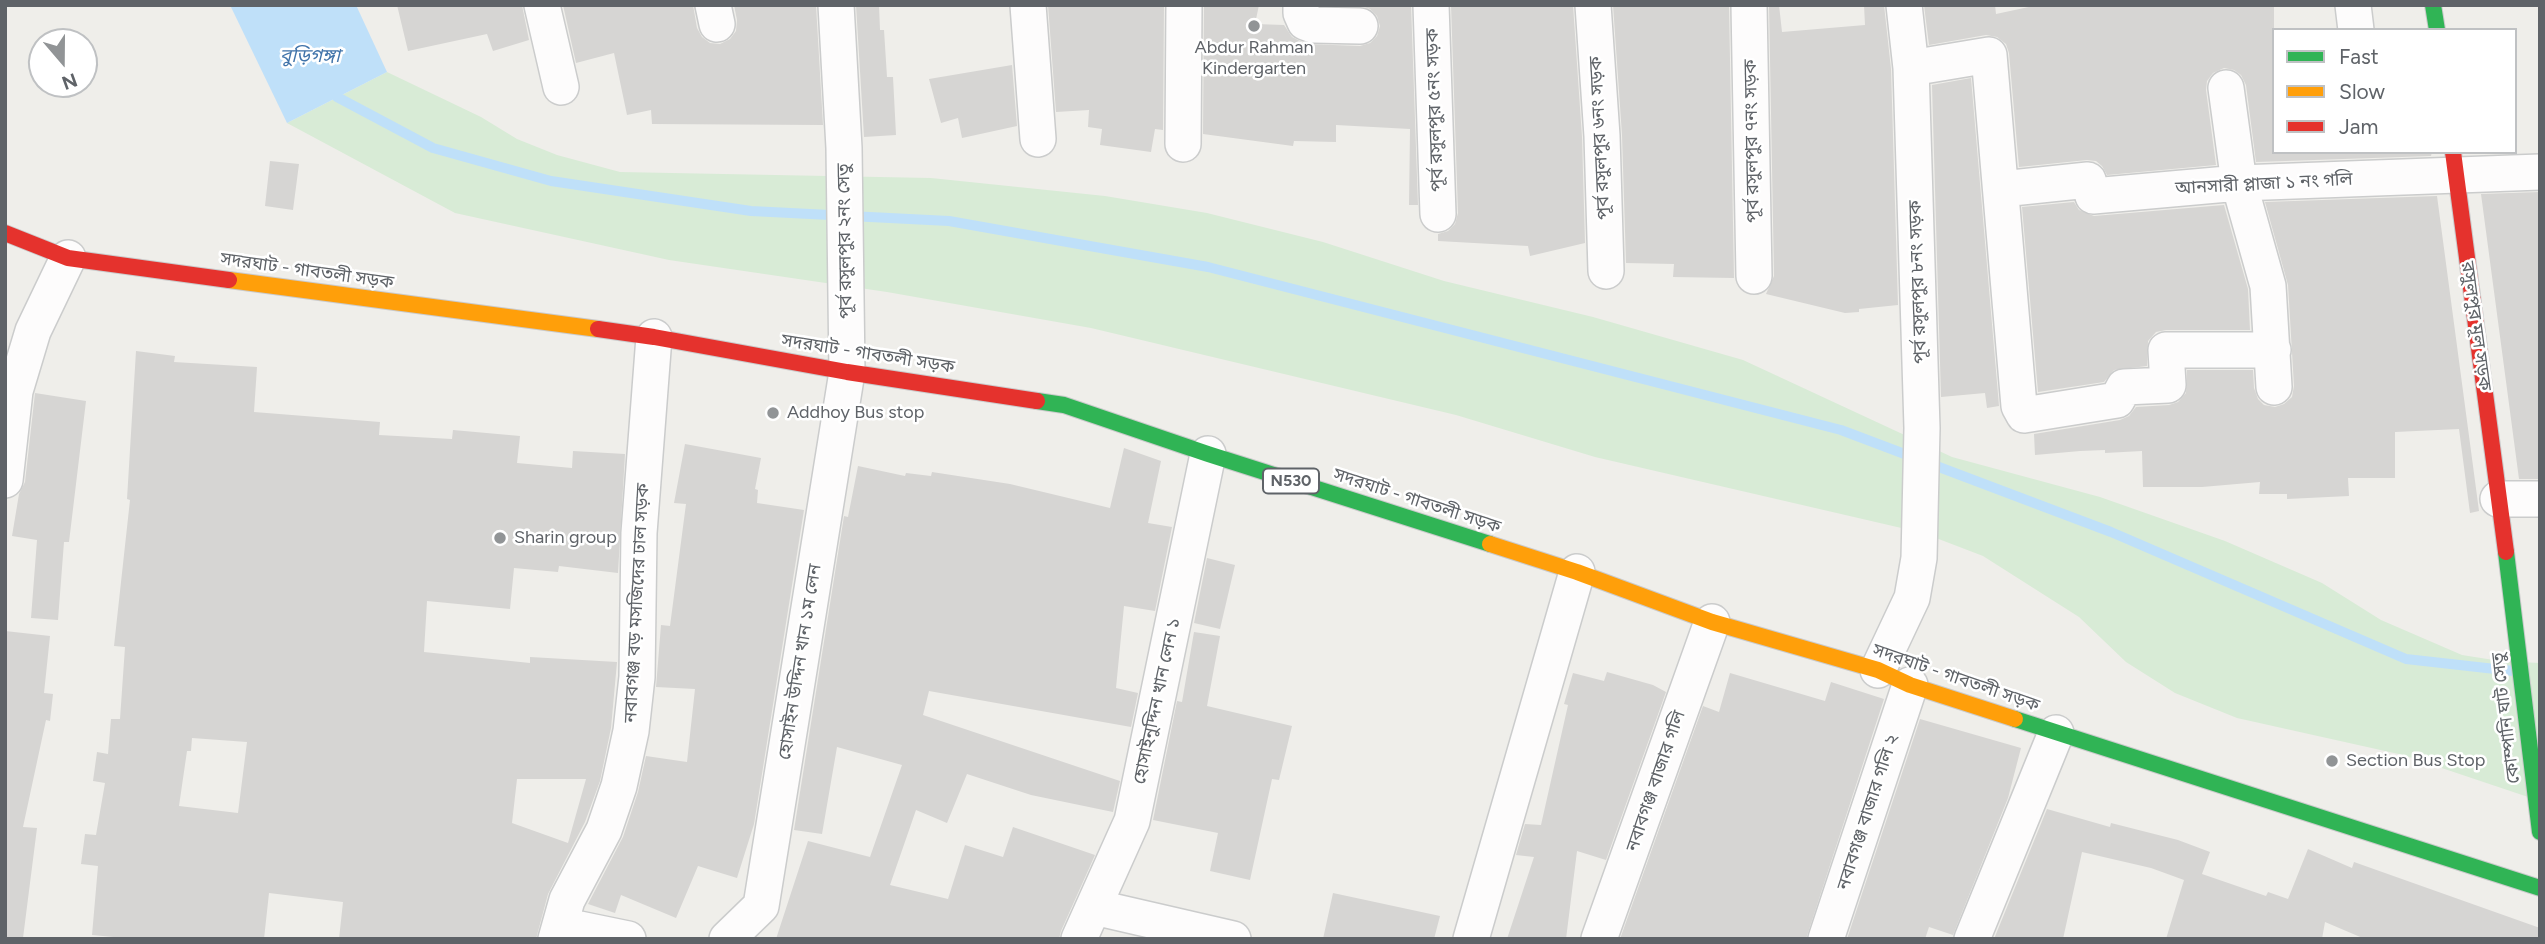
<!DOCTYPE html>
<meta charset="utf-8">
<style>
body{margin:0}
#map{position:relative;width:2545px;height:944px;overflow:hidden;background:#efeeea;font-family:Figtree,sans-serif}
canvas{display:block}
.frame{position:absolute;inset:0;border:7px solid #5f6368;pointer-events:none}
.legend{position:absolute;left:2272px;top:28px;width:245px;height:126px;box-sizing:border-box;background:#fff;border:2px solid #bfc1c3;margin:0;padding:9px 12px;list-style:none;font-size:21px;color:#5f6368}
.legend li{display:flex;align-items:center;gap:14px;height:35px}
.legend b{width:35px;border:2px solid #bfc1c3}
.north{position:absolute;left:28px;top:28px;width:70px;height:70px;box-sizing:border-box;background:#fff;border:2px solid #bfc1c3;border-radius:50%;rotate:160deg;font-size:19px;font-weight:700;line-height:28px;text-align:center;color:#5f6368}
.north::after{content:'';display:block;margin:auto;width:24px;height:32px;background:#919496;clip-path:polygon(50% 0,100% 100%,50% 72%,0 100%)}
</style>
<div id="map">
<canvas width="2545" height="944"></canvas>
<div class="frame"></div>
<ul class="legend">
<li><b style="height:9px;background:#30b455"></b>Fast</li>
<li><b style="height:9px;background:#ff9f0a"></b>Slow</li>
<li><b style="height:9px;background:#e5322d"></b>Jam</li>
</ul>
<div class="north">N</div>
</div>
<script>
const g = document.querySelector('canvas').getContext('2d');
g.lineJoin = 'round';
function paint(path, color) {
  g.fillStyle = color;
  g.fill(path, 'evenodd');
}
function trace(path, color, width, dash) {
  g.strokeStyle = color;
  g.lineWidth = width;
  g.lineCap = dash ? 'butt' : 'round';
  g.setLineDash(dash || []);
  g.stroke(path);
}
function drawText(font, color, halo, rows, align = 'center') {
  g.font = font + ' Figtree,"Noto Sans Bengali",sans-serif';
  g.lineWidth = 5;
  g.setLineDash([]);
  g.textBaseline = 'middle';
  g.strokeStyle = halo;
  g.fillStyle = color;
  for (const [text, x, y, turn = 0] of rows) {
    g.save();
    g.translate(x, y);
    g.rotate((+turn || 0) * Math.PI / 180);
    g.textAlign = isNaN(turn) ? turn : align;
    if (halo) g.strokeText(text, 0, 0);
    g.fillText(text, 0, 0);
    g.restore();
  }
}
paint(new Path2D(`
 M387 72 481 117 517 139 557 155 620 172 931 178 1105 196 1207 213 1323 242 1444 281 1593 317 1743 360 1952 457 2100 497 2225 541 2322 583 2381 620 2462 655 2500 661 2540 663V801L2403 755 2237 718 2175 693 2126 662 2079 617 1983 556 1923 533 1595 457 1456 415 1091 328 887 292 669 260 455 213 287 123Z`), '#d8ebd6');
paint(new Path2D(`
 M230 5H356L387 72 287 123Z`), '#bfe0f9');
trace(new Path2D(`
 M337 97 433 148 551 181 751 211 949 221 1208 267 1841 430 2111 532 2406 659 2513 671`), '#bfe0f9', 10);
paint(new Path2D(`
 M397 5H522L529 40 493 51 487 34 408 51Z
 M563 5H693L697 28 702 37 710 43 720 44 730 39 736 31 737 20 734 5H816L823 125 652 124 651 110 627 115 614 53 576 63Z
 M856 5H879L880 30H884L887 77H893L896 135 864 137Z
 M1048 5H1164L1163 130 1155 129 1151 152 1100 145 1102 129 1088 127 1089 110 1056 112Z
 M1204 5H1259L1255 24 1284 25 1292 37 1306 44 1360 46 1370 43 1377 36 1380 26 1377 16 1370 9 1361 6 1331 5H1411L1418 205H1409L1410 129 1336 125V142L1294 141 1293 146 1203 134Z
 M1451 5H1573L1582 137 1585 243 1530 256 1528 246 1438 241V234L1448 231 1455 224 1458 213Z
 M1613 5H1729L1734 278 1673 277 1674 264 1626 263 1622 135Z
 M1769 5H1779L1782 32 1865 25 1864 5H1884L1891 69 1898 305 1859 309V312L1845 313 1766 294 1774 276Z
 M1924 5H1995L1996 14 2038 5H2274V152H2432L2431 156 2256 162 2246 85 2241 75 2234 70 2224 68 2213 73 2207 81 2206 90 2216 165 2107 175 2102 166 2096 161 2087 160 2019 167 2009 53 2006 44 1997 37 1986 35 1929 45Z
 M1012 65 1017 126 962 138 958 118 941 123 929 79Z
 M1971 78 1999 406 1987 408 1985 393 1941 397 1932 85Z
 M270 161 299 164 293 210 265 206Z
 M2540 192V479H2519L2481 194Z
 M2437 196 2479 511 2470 513 2459 429 2395 432V478H2348L2349 496 2287 499V494H2259L2260 482 2202 487H2143L2142 451 2105 453V450L2080 451 2035 455 2034 434 2120 420 2129 416 2136 407 2169 405 2178 402 2186 393 2187 370H2253L2254 388 2258 399 2264 405 2275 407 2284 404 2292 397 2294 386 2288 285 2265 202Z
 M2074 202 2079 210 2094 216 2224 205 2248 289 2250 330H2166L2156 332 2148 341 2147 366 2114 370 2104 382 2038 392 2022 207Z
 M136 351 175 356 174 362 257 367 254 412 380 422 379 435 452 439 453 430 520 436 517 463 572 468 573 451 625 454 618 573 559 566 558 572 514 568 510 609 427 601 424 652 530 663V657L617 662 611 728 600 781 585 822 548 894 536 939H339L343 902 269 893 264 939H135L92 935 98 866 81 864 85 834 96 835 105 783 93 781 97 752 108 754 111 719H120L125 647 114 646 130 500 127 499ZM192 738 247 742 238 813 179 806 187 751H191ZM517 779H586L568 843 512 823Z
 M35 393 86 401 69 542H64L58 620 31 618 37 540 12 536 19 494 25 482Z
 M685 444 761 458 755 489 758 490 757 503 804 510 754 824 737 878 698 866 676 918 621 895 615 913 588 904 623 837 638 792 646 756 687 762 695 689 656 687 661 625 670 626 686 504 674 503Z
 M1124 448 1161 461 1148 523 1172 527 1155 611 1124 606 1116 688 1138 693 1131 727 929 691 923 715 1120 781 1113 812 1031 795 967 774 947 823 916 810 890 885 948 899 965 845 1003 857 1013 827 1095 855 1061 931 1059 939H776L808 841 870 857 902 765 837 747 822 834 794 830 844 516 848 517 858 466 905 476 906 473 931 476 932 472 1010 484 1110 508Z
 M1207 558 1235 565 1220 629 1194 623Z
 M5 631 50 636 44 693 53 694 50 721 46 720 23 827 37 828 23 938 5 937Z
 M1194 632 1220 636 1207 706 1292 726 1279 780 1272 779 1250 880 1210 871 1218 833 1153 820 1177 701 1182 702Z
 M1607 672 1653 685 1666 692 1606 860 1577 851 1566 939H1507L1534 857 1516 855 1525 824 1541 825 1568 705 1564 704 1573 673 1604 681Z
 M1730 673 1825 701 1831 682 1884 699 1806 939H1620L1703 706 1719 712Z
 M1920 719 2021 748 2008 798 1953 935 1929 927 1925 939H1847Z
 M2047 809 2110 827 2111 823 2178 840 2210 852 2202 874 2266 896 2268 892 2288 899 2308 849 2352 868 2354 862 2540 928V939H2365L2325 922 2322 939H2166L2184 880 2151 868 2082 852 2063 939H1994Z
 M1333 893 1440 916 1434 939H1323Z`), '#d6d5d3');
const street = new Path2D(`
 M542 5 561 87
 M713 5 717 24
 M1028 5 1038 139
 M1301 5V13L1305 22 1313 25 1360 26
 M1431 5 1438 214
 M1593 5 1602 136 1606 271
 M1749 5 1754 276
 M2353 5 2356 30
 M1911 68 1989 55 2019 406 2024 415 2117 400 2124 387 2168 385 2166 350H2273
 M2226 88 2239 183 2268 286 2274 387
 M1183 144 1184 5
 M2002 189 2088 180 2093 196 2239 183 2540 172
 M5 480 15 391 33 331 68 258
 M2498 499H2540
 M1878 670 1912 598 1919 558 1922 428 1911 68 1904 5
 M1094 907 1233 939
 M560 925 628 939
 M556 939 567 900 604 830 619 786 631 731 637 677 639 533 654 337
 M727 939 761 906 847 372 844 148 836 5
 M1079 939 1132 821 1208 454
 M1471 939 1577 572
 M1599 939 1712 622
 M1826 939 1910 685
 M1972 939 2056 733`);
const fast = new Path2D(`
 M2433 5 2437 30
 M1037 401 1064 405 1208 454 1490 544
 M2506 552 2540 832
 M2015 719 2540 888`);
const slow = new Path2D(`
 M229 280 598 329
 M1490 544 1577 572 1712 622 1878 670 1910 685 2015 719`);
const jam = new Path2D(`
 M2453 152 2506 552
 M5 233 68 258 229 280
 M598 329 654 337 847 372 1037 401`);
trace(street, '#cbcccc', 38);
trace(fast, '#cacacb', 18);
trace(slow, '#cacacb', 18);
trace(jam, '#cacacb', 18);
trace(street, '#fdfcfc', 35);
trace(fast, '#30b455', 16);
trace(slow, '#ff9f0a', 16);
trace(jam, '#e5322d', 16);
for (const [x, y, r, color] of [
 [1254,26,7,"#919496"],
 [773,413,7,"#919496"],
 [500,538,7,"#919496"],
 [2332,761,7,"#919496"]
]) {
  const dot = new Path2D();
  dot.arc(x, y, r, 0, 2 * Math.PI);
  g.fillStyle = color;
  g.fill(dot);
  trace(dot, '#fff', 2.5);
}
for (const [x, y, w] of [
 [1291,481,56]
]) {
  const box = new Path2D();
  box.roundRect(x - w / 2, y - 12.5, w, 25, 5);
  g.fillStyle = '#fff';
  g.fill(box);
  trace(box, '#5f6368', 2);
}
drawText('bold 16px', '#5f6368', null, [
 ["N530",1291,481]
]);
drawText('18px', '#5f6368', '#fff', [
 ["Abdur Rahman",1254,48,"center"],
 ["Kindergarten",1254,69,"center"],
 ["Addhoy Bus stop",787,413],
 ["Sharin group",514,538],
 ["Section Bus Stop",2346,761]
], 'left');
drawText('18px', '#5f6368', '#fff', [
 ["পূর্ব রসুলপুর ৫নং সড়ক",1435,110,-92],
 ["পূর্ব রসুলপুর ৬নং সড়ক",1600,138,-93],
 ["পূর্ব রসুলপুর ৭নং সড়ক",1752,141,-91],
 ["আনসারী প্লাজা ১ নং গলি",2264,184,-3],
 ["পূর্ব রসুলপুর ২নং সেতু",845,241,-91],
 ["সদরঘাট - গাবতলী সড়ক",307,271,8],
 ["পূর্ব রসুলপুর ৮নং সড়ক",1918,282,-92],
 ["রসুলপুর মূল সড়ক",2476,326,82],
 ["সদরঘাট - গাবতলী সড়ক",868,354,9],
 ["সদরঘাট - গাবতলী সড়ক",1417,501,18],
 ["নবাবগঞ্জ বড় মসজিদের ঢাল সড়ক",637,603,-87],
 ["হোসাইন উদ্দিন খান ১ম লেন",800,662,-81],
 ["সদরঘাট - গাবতলী সড়ক",1956,678,19],
 ["হোসাইনুদ্দিন খান লেন ১",1157,701,-78],
 ["কোম্পানি ঘাট সেতু",2506,718,-97],
 ["নবাবগঞ্জ বাজার গলি",1656,781,-71],
 ["নবাবগঞ্জ বাজার গলি ২",1868,812,-72]
]);
drawText('italic 19px', '#4174aa', '#fff', [
 ["বুড়িগঙ্গা",310,56]
]);
</script>
